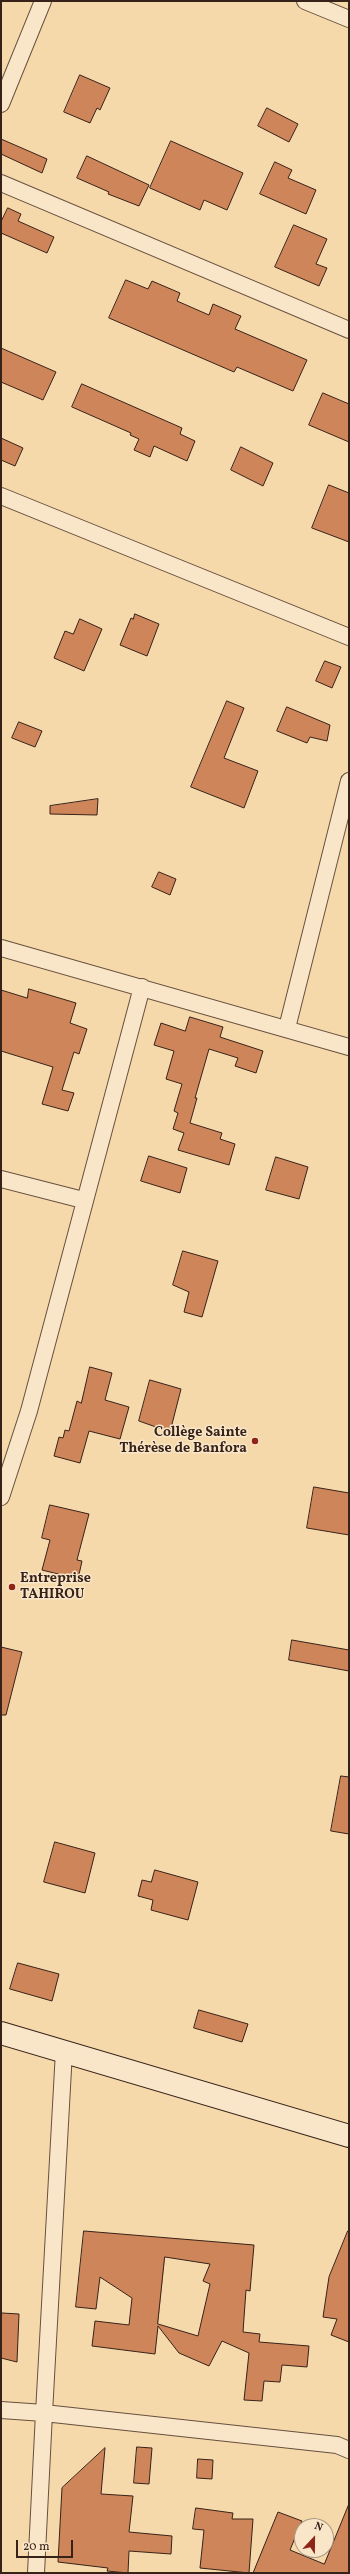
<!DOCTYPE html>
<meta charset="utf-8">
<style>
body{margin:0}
#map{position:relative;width:350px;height:2574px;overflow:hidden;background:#f6d9aa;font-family:Vollkorn,serif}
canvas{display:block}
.frame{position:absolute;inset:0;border:2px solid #37221a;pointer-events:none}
.north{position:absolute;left:294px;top:2518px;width:40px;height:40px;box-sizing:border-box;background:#f9e6c8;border:1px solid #ab9882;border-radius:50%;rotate:22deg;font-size:11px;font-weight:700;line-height:16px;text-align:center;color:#37221a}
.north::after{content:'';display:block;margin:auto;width:14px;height:18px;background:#8f2418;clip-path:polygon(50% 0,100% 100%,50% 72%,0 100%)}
.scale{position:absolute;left:16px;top:2540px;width:57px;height:18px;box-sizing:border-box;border:2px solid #37221a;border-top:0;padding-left:5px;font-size:12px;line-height:14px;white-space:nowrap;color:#37221a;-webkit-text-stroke:3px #f9e6c8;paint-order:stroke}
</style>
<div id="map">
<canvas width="350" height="2574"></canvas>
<div class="frame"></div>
<div class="north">N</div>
<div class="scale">20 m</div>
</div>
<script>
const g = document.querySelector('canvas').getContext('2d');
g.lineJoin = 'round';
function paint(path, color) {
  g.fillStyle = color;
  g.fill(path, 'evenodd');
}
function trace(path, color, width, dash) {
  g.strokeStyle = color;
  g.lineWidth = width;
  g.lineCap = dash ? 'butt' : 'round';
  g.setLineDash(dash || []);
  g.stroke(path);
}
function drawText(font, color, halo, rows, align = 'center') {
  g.font = font + ' Vollkorn,serif';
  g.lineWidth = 3;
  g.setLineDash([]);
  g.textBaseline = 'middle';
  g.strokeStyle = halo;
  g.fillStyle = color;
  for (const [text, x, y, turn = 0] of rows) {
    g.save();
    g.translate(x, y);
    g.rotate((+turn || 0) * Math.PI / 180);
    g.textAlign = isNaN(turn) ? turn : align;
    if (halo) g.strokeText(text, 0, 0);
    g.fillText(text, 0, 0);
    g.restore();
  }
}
const building = new Path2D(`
 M80 75 110 88 100 110 97 108 90 123 64 112Z
 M267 108 298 124 289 142 258 126Z
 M1 139 47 159 42 173 1 154Z
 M171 141 243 173 227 210 204 200 200 210 150 188Z
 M87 156 149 185 139 206 108 194 109 192 77 178Z
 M275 162 292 170 288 178 316 190 306 214 260 194Z
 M8 208 21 214 18 221 54 237 47 253 1 233V222Z
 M294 225 327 239 316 264 327 268 319 286 275 267Z
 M126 280 148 289 152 281 180 293 177 301 209 315 213 304 241 316 235 329 307 360 293 391 237 367 234 372 109 318Z
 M1 348 56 372 43 400 1 382Z
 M82 384 182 428 180 434 195 441 187 461 154 446 150 457 134 450 139 439 130 435 131 433 72 407Z
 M323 393 349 404V442L309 425Z
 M1 438 23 448 15 466 1 460Z
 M241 447 273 463 263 486 231 470Z
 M329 485 349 493V542L312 528Z
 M135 614 159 624 147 656 120 645 131 618 133 619Z
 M80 619 102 629 84 671 54 658 65 631 73 634Z
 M325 661 341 667 332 688 316 681Z
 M227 701 244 708 224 758 258 771 244 808 191 787Z
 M287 707 330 725 327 741 310 737 307 743 277 731Z
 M19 722 42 731 35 747 12 738Z
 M98 799 97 815 50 814V806Z
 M159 872 176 879 170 895 152 887Z
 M29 989 76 1003 70 1023 87 1029 79 1054 74 1052 62 1090 74 1093 68 1111 42 1104 53 1067 1 1051V990L27 998Z
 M190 1017 223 1027 220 1037 263 1051 256 1073 235 1066 238 1058 209 1049 195 1098H197L190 1123 222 1133 220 1139 235 1144 229 1165 178 1150 184 1133 173 1129 178 1113 174 1111 182 1084 166 1079 174 1051 154 1045 161 1023 185 1031Z
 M149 1156 187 1168 180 1193 141 1181Z
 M276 1157 308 1167 299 1199 266 1190Z
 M183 1251 218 1261 202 1317 184 1312 189 1292 173 1285Z
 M90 1367 112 1373 105 1400 129 1407 120 1439 89 1431 80 1463 54 1456 59 1437 63 1438 65 1430 69 1431 77 1401 81 1403Z
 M150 1380 181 1389 170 1432 139 1421Z
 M314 1487 349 1493V1535L307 1528Z
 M50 1505 89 1514 77 1560 82 1561 78 1579 42 1570 50 1540 42 1538Z
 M292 1640 349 1650V1671L289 1660Z
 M1 1647 22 1652 6 1715H1Z
 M341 1776 349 1777V1834L331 1831Z
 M55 1842 95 1853 85 1893 44 1882Z
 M155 1870 198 1882 188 1920 151 1910 153 1900 138 1896 142 1880 151 1882Z
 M18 1963 59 1974 52 2001 10 1989Z
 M199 2010 248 2024 242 2042 194 2028Z
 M84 2231 254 2245 250 2291 246 2290 243 2332 260 2334 259 2342 309 2346 307 2367 282 2365 280 2382 264 2381 262 2401 244 2400 249 2353 222 2341 209 2366 179 2353 158 2326 155 2354 92 2346 95 2321 129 2325 132 2298 100 2277 96 2309 76 2307ZM165 2257 210 2264 203 2281 210 2284 198 2336 158 2324Z
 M348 2231H349V2342L331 2335 337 2319 323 2317 329 2277Z
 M2 2313 19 2314 17 2362 1 2358Z
 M137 2447 152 2448 149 2484 134 2483Z
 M105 2448 101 2494 133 2496 129 2532 172 2536 171 2554 129 2551 128 2573 107 2571 108 2568 58 2562 62 2488Z
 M198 2459 213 2460 212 2479 197 2478Z
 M349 2504V2573H253L278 2512 302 2521 290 2550 324 2564Z
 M196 2508 233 2513 232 2519H253L249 2573 200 2568 204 2530 193 2529Z`);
paint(building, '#cd8559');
trace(building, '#37221a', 1);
const street = new Path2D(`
 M305 1 349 19
 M1 104 43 1
 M1 183 349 330
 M1 496 349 637
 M1 948 349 1047
 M287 1028 349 781
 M1 1179 83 1200
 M1 1497 29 1411 142 987
 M1 2410 44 2413 64 2051
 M36 2573 44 2413 337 2445 349 2450`);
const secondary = new Path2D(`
 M1 2033 349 2136`);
trace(street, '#67503e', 18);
trace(secondary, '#37221a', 24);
trace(street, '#f9e6c8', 16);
trace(secondary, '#f9e6c8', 22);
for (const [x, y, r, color] of [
 [255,1441,4,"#8f2418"],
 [12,1587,4,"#8f2418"]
]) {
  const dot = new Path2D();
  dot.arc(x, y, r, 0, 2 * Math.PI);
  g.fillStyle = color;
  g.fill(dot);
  trace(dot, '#f9e6c8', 1.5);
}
drawText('bold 14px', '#37221a', '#f9e6c8', [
 ["Collège Sainte",247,1433],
 ["Thérèse de Banfora",247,1449],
 ["Entreprise",20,1579,"left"],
 ["TAHIROU",20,1595,"left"]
], 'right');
</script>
